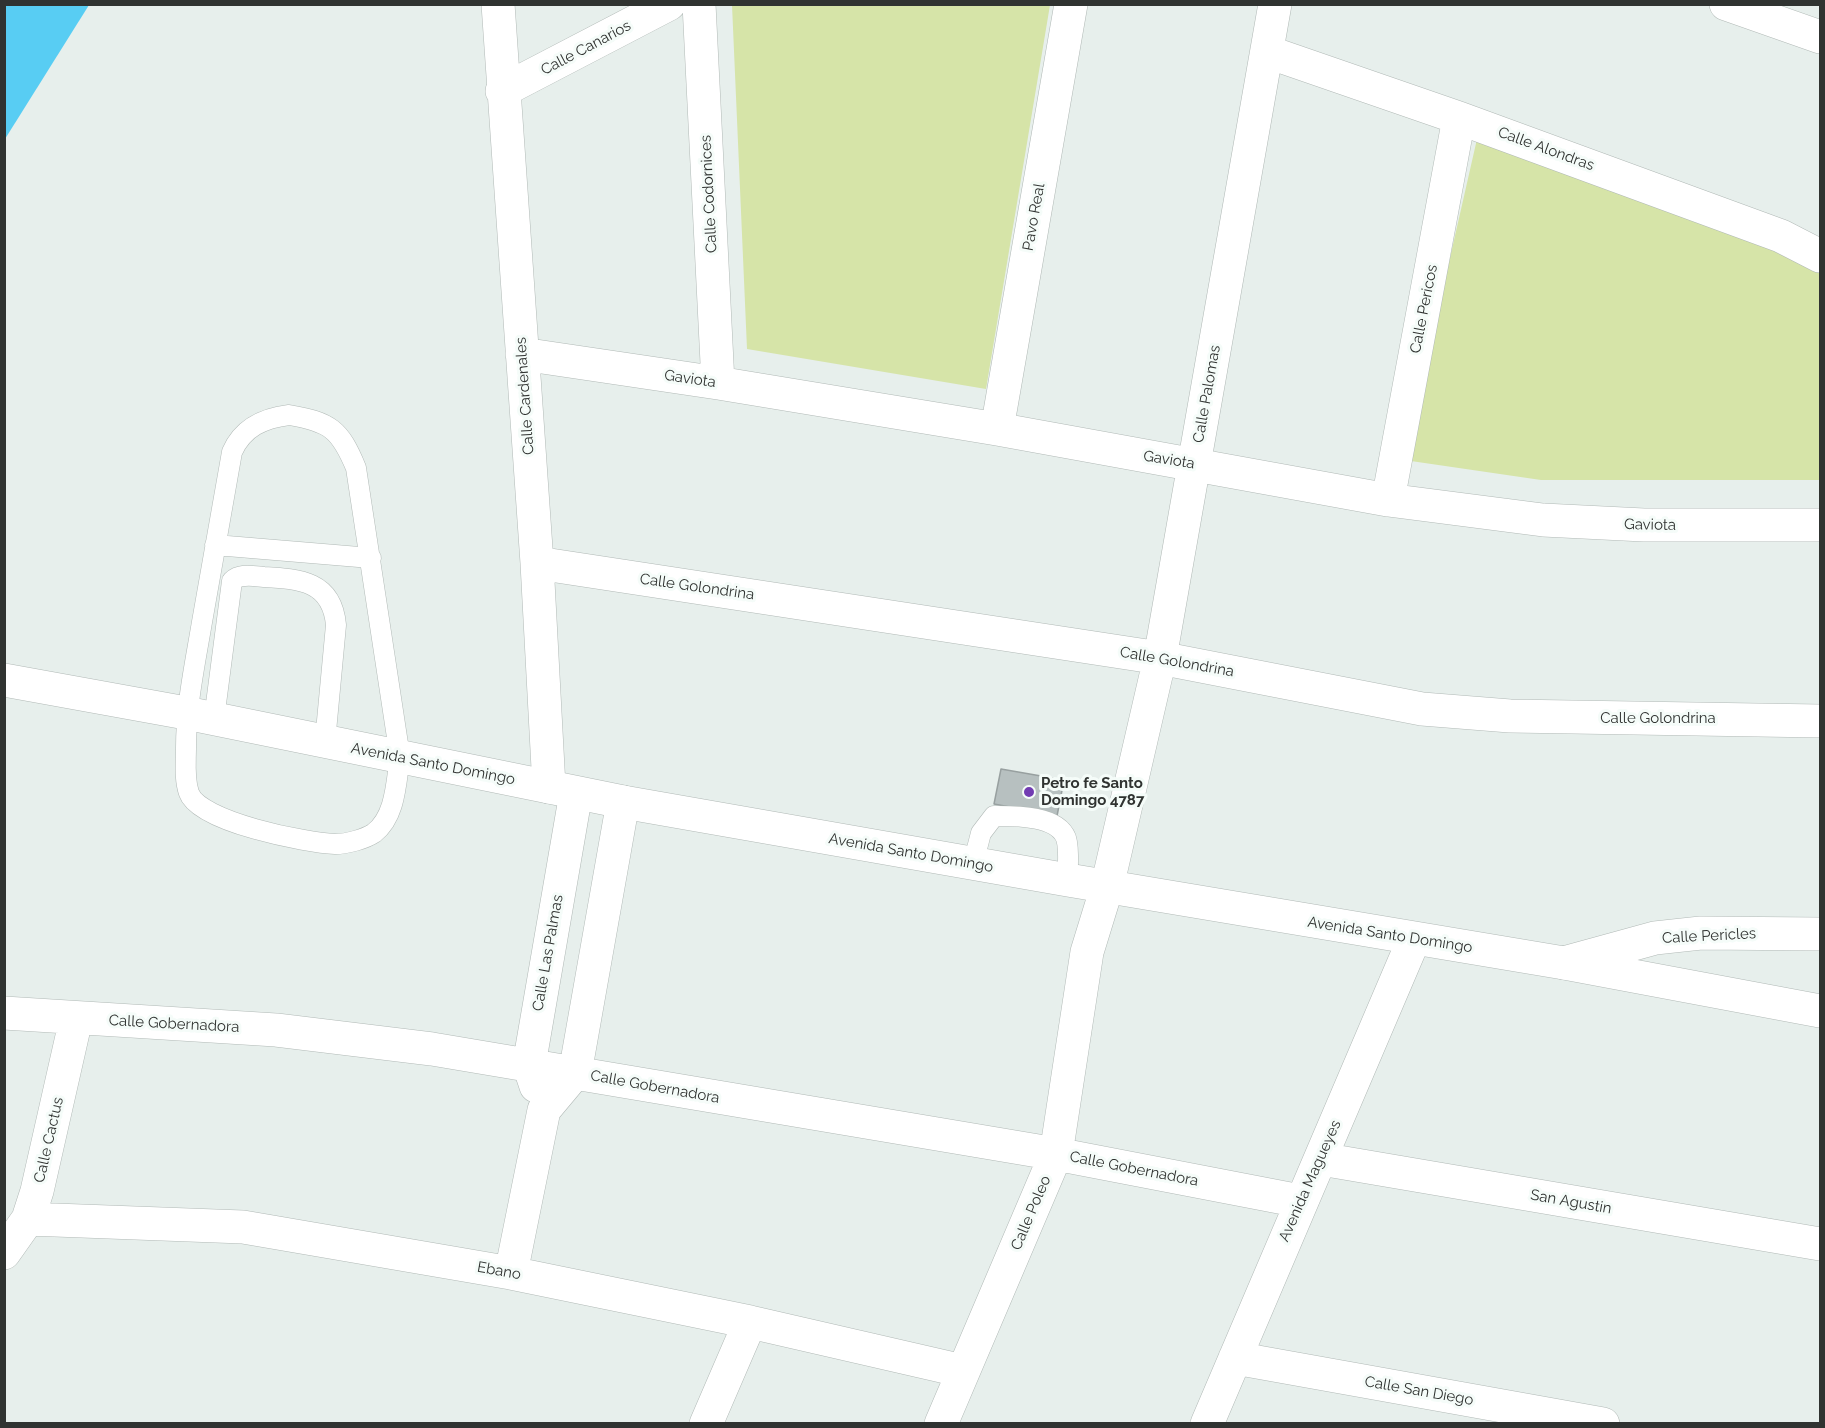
<!DOCTYPE html>
<style>
body{margin:0}
#map{position:relative;width:1825px;height:1428px;overflow:hidden;background:#e7efec;font-family:Raleway,sans-serif}
canvas{display:block}
.frame{position:absolute;inset:0;border:6px solid #303331;pointer-events:none}
</style>
<div id="map">
<canvas width="1825" height="1428"></canvas>
<div class="frame"></div>
</div>
<script>
const g = document.querySelector('canvas').getContext('2d');
g.lineJoin = 'round';
function paint(path, color) {
  g.fillStyle = color;
  g.fill(path, 'evenodd');
}
function trace(path, color, width, dash) {
  g.strokeStyle = color;
  g.lineWidth = width;
  g.lineCap = dash ? 'butt' : 'round';
  g.setLineDash(dash || []);
  g.stroke(path);
}
function drawText(font, color, halo, rows, align = 'center') {
  g.font = font + ' Raleway,sans-serif';
  g.lineWidth = 6;
  g.setLineDash([]);
  g.textBaseline = 'middle';
  g.strokeStyle = halo;
  g.fillStyle = color;
  for (const [text, x, y, turn = 0] of rows) {
    g.save();
    g.translate(x, y);
    g.rotate((+turn || 0) * Math.PI / 180);
    g.textAlign = isNaN(turn) ? turn : align;
    if (halo) g.strokeText(text, 0, 0);
    g.fillText(text, 0, 0);
    g.restore();
  }
}
paint(new Path2D(`
 M732 5H1050L986 389 747 349Z
 M1477 139 1813 263 1820 271V480H1541L1404 460Z`), '#d6e4a8');
paint(new Path2D(`
 M5 4 89 5 5 139 4 5Z`), '#58cdf3');
const building = new Path2D(`
 M1001 769 1064 780 1057 816 994 804Z`);
paint(building, '#b7c0c0');
trace(building, '#98a0a0', 1.5);
const service = new Path2D(`
 M289 415C330 422 340 429 356 468L400 757C396 782 396 816 374 833 365 839 347 844 335 844 307 843 199 822 189 793 184 779 186 762 186 748 186 705 195 664 202 622 212 565 222 508 232 452 243 427 264 418 289 415Z
 M215 545 371 558
 M214 719 232 581C240 573 253 576 264 577 300 579 332 581 336 625L325 742
 M973 864 981 833 994 816C1015 816 1057 815 1066 838 1070 850 1067 868 1068 880`);
const minor = new Path2D(`
 M498 4 537 563 549 787
 M699 4 718 383
 M1726 4 1820 37
 M1268 52 1459 118 1781 236 1820 256
 M502 91 669 4
 M522 354 718 383 997 429 1388 500 1543 520 1644 525H1820
 M997 429 1071 4
 M1388 500 1459 118
 M537 563 1160 658 1422 709 1510 716 1820 721
 M1564 963 1655 938 1701 933 1820 934
 M4 1013 276 1030 432 1049 1056 1154 1300 1201
 M536 1086 529 1065 576 793
 M1321 1159 1820 1244
 M28 1219 243 1227 511 1273 750 1322 963 1371
 M4 1253 28 1219 37 1191 76 1019
 M511 1273 544 1110 575 1073 623 802
 M1235 1358 1603 1424
 M706 1424 750 1322
 M941 1424 1056 1154 1087 952 1107 887 1160 658 1275 4
 M1207 1424 1414 939`);
const secondary = new Path2D(`
 M4 680 186 713 623 802 1068 880 1564 963 1820 1011`);
trace(service, '#b1b9b6', 21);
trace(minor, '#b1b9b6', 34);
trace(secondary, '#b1b9b6', 34);
trace(service, '#fff', 20);
trace(minor, '#fff', 33);
trace(secondary, '#fff', 33);
for (const [x, y, r, color] of [
 [1029,792,6,"#723cb2"]
]) {
  const dot = new Path2D();
  dot.arc(x, y, r, 0, 2 * Math.PI);
  g.fillStyle = color;
  g.fill(dot);
  trace(dot, '#f5fcf9', 2);
}
drawText('15px', '#303331', '#f5fcf9', [
 ["Calle Canarios",586,48,-28],
 ["Calle Alondras",1546,149,20],
 ["Calle Codornices",709,194,-93],
 ["Pavo Real",1034,217,-80],
 ["Calle Pericos",1424,309,-79],
 ["Gaviota",690,379,8],
 ["Calle Palomas",1207,394,-80],
 ["Calle Cardenales",525,396,-94],
 ["Gaviota",1169,460,9],
 ["Gaviota",1650,525,1],
 ["Calle Golondrina",697,587,8],
 ["Calle Golondrina",1177,662,10],
 ["Calle Golondrina",1658,718],
 ["Avenida Santo Domingo",433,764,11],
 ["Avenida Santo Domingo",911,853,10],
 ["Avenida Santo Domingo",1390,935,9],
 ["Calle Pericles",1709,936,-3],
 ["Calle Las Palmas",548,953,-80],
 ["Calle Gobernadora",174,1024,3],
 ["Calle Gobernadora",655,1087,10],
 ["Calle Cactus",49,1140,-77],
 ["Calle Gobernadora",1134,1169,11],
 ["Avenida Magueyes",1310,1181,-66],
 ["San Agustin",1571,1202,10],
 ["Calle Poleo",1031,1213,-67],
 ["Ebano",499,1271,10],
 ["Calle San Diego",1419,1391,10]
]);
drawText('bold 15px', '#303331', '#f5fcf9', [
 ["Petro fe Santo",1041,783],
 ["Domingo 4787",1041,800]
], 'left');
</script>
